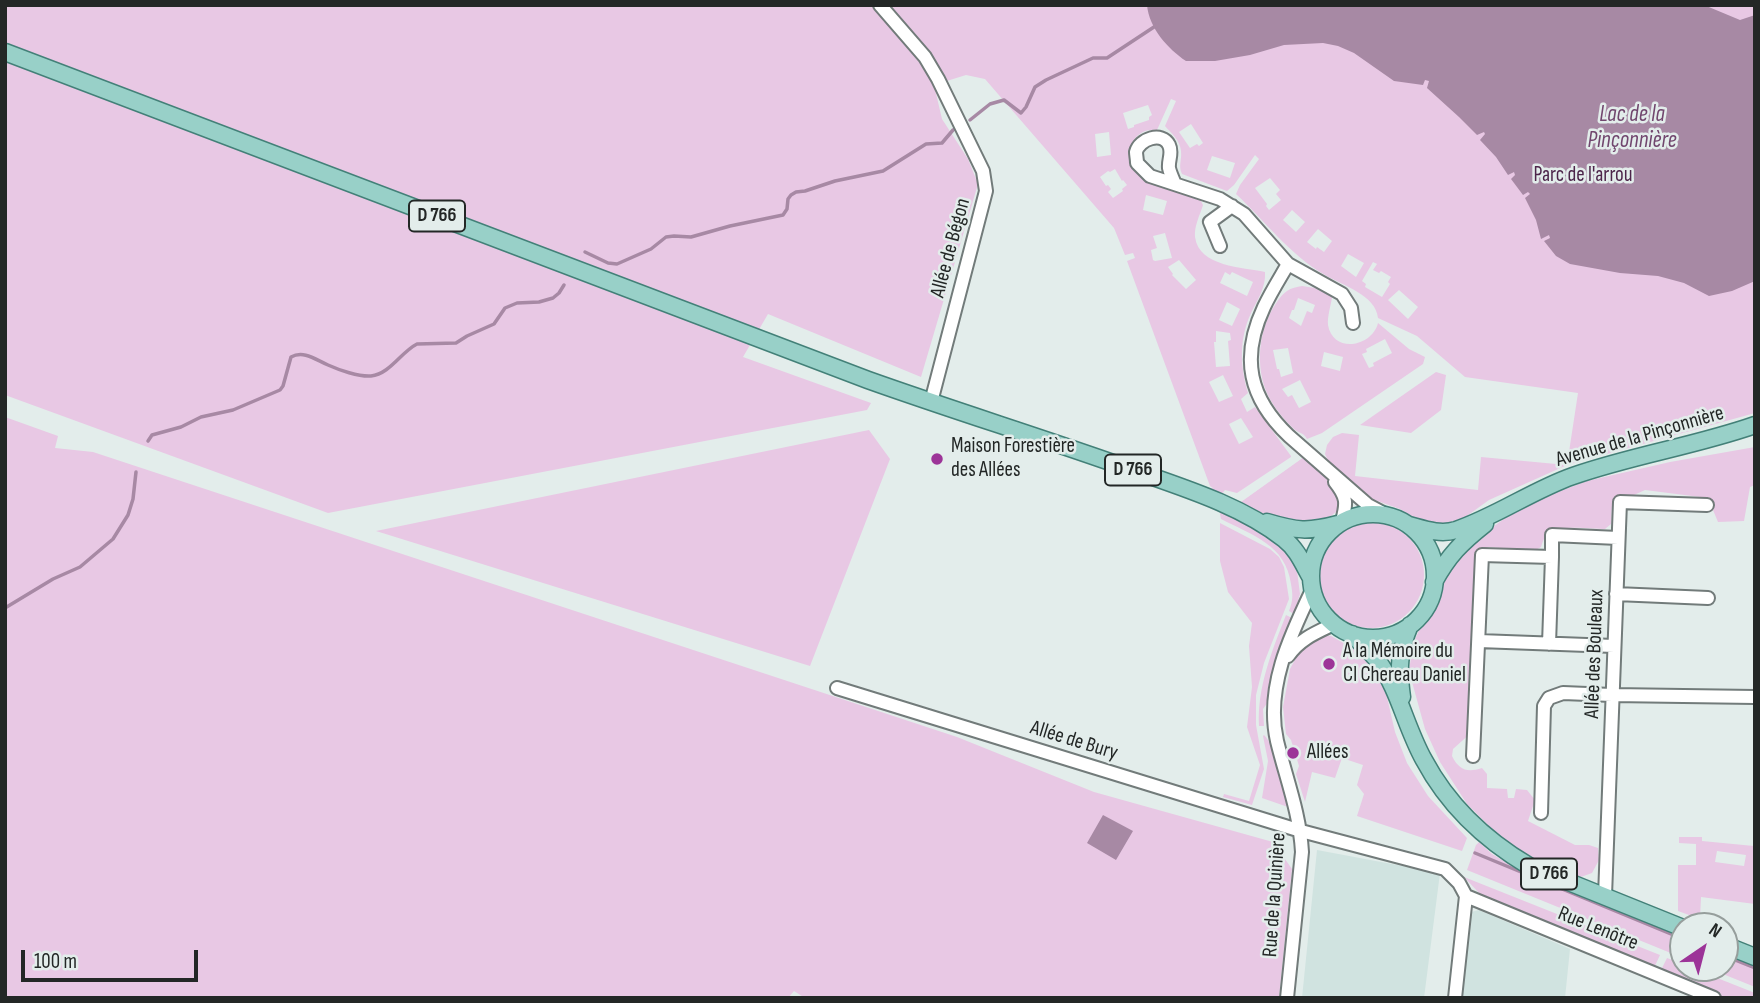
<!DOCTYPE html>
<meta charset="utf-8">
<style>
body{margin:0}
#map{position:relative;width:1760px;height:1003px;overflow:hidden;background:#e3edeb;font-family:"Sofia Sans Condensed",sans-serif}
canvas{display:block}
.frame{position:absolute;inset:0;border:7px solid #232726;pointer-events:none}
.north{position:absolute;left:1669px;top:912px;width:70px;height:70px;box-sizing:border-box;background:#e3edeb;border:2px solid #969e9c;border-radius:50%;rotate:35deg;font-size:19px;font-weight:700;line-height:28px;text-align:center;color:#232726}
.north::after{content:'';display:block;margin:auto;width:24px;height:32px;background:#9c3498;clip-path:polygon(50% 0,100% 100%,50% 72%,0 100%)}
.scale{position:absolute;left:21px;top:950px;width:177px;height:32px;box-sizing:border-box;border:4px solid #232726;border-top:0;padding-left:9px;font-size:21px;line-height:24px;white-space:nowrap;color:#232726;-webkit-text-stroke:5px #e3edeb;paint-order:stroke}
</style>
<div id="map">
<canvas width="1760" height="1003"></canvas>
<div class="frame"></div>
<div class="north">N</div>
<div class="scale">100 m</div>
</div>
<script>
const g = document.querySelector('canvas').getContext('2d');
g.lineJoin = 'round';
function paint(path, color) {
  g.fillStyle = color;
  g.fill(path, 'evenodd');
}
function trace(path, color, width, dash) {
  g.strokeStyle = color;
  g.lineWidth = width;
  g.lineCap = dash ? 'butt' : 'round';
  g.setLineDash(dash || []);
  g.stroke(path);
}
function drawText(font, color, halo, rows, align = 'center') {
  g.font = font + ' "Sofia Sans Condensed",sans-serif';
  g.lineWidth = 5;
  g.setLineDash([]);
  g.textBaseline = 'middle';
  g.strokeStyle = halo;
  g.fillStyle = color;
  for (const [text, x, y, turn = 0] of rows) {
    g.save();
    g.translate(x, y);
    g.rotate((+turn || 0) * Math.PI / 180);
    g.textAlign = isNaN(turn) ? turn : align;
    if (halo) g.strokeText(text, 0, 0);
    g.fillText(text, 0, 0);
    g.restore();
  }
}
paint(new Path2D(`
 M1317 850 1440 873 1424 998H1302Z
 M1479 910 1570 949 1565 998H1461L1471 912Z`), '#d0e3e0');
paint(new Path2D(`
 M5 5H1755V413L1567 465 1489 500 1464 518 1446 523 1432 525 1416 519 1400 509 1369 498 1330 465 1325 454 1327 445 1333 437 1342 433 1359 435 1355 476 1478 490 1481 457 1567 465 1578 393 1465 377 1417 336 1378 318C1376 295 1342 285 1325 275 1289 254 1266 222 1236 194L1240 185 1259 159 1255 155 1234 185 1227 191 1182 174C1178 166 1182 160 1181 151 1180 140 1171 133 1165 126L1176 101 1171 99 1157 130C1148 129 1139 132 1134 140 1130 145 1131 145 1130 150 1129 158 1130 165 1135 171 1145 183 1184 193 1200 199L1203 205C1200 215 1194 226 1195 237 1199 267 1243 267 1265 272 1266 287 1258 299 1251 313 1239 339 1240 366 1248 393L1241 399 1247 412 1255 407 1291 456V457L1237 493 1225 490 1221 495 1207 489 1213 488 1210 486 1127 261 1135 258 1133 253 1125 255 1114 228 985 79 966 75 934 85 942 119 968 159 978 184 921 377 768 314 743 357 871 403 867 410 328 513 5 395ZM1148 105 1152 115 1149 117V120L1134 125V127L1128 129 1123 113ZM1191 124 1203 143 1199 146 1197 144 1190 148 1179 132ZM1109 132 1111 155 1097 157 1095 134ZM1212 156 1235 163 1230 178 1207 170ZM1115 169 1122 181 1123 180 1127 185 1122 189 1123 191 1113 198 1108 192 1111 189 1108 185 1106 186 1100 177 1108 171 1110 172ZM1270 178 1280 190 1276 194 1281 200 1269 210 1266 206 1267 204 1255 188ZM1146 195 1167 201 1163 215 1143 210ZM1292 210 1305 222 1296 232 1283 220ZM1318 229 1332 241 1324 252 1317 247 1316 249 1307 242ZM1165 233 1172 258 1155 261 1153 260 1151 250 1157 248 1153 236ZM1348 254 1364 263 1356 277 1341 266ZM1179 260 1196 280 1186 289 1172 275 1173 274 1168 267ZM1373 262 1377 264 1373 270 1379 273 1381 271 1391 277 1388 282 1390 284 1382 297 1365 287 1366 284 1362 281ZM1225 272 1230 275 1232 272 1253 282 1247 296 1220 283ZM1399 290 1418 307 1408 319 1388 300ZM1227 302 1240 309 1232 326 1219 320ZM1216 331 1230 333 1231 340 1228 341 1230 366 1216 367 1214 342H1216ZM1223 375 1233 396 1219 402 1209 382ZM1241 418 1253 437 1239 444 1229 424Z
 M1302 286 1315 288 1332 297C1331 305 1327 317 1328 325 1333 354 1372 347 1378 323L1409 349 1425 357 1423 364 1322 433 1307 439C1304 433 1301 434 1295 430 1286 422 1277 411 1271 401 1255 374 1257 335 1273 308 1277 302 1281 295 1287 291 1291 288 1297 287 1302 286ZM1298 298 1315 305 1312 313 1307 311 1301 326 1289 318 1292 310H1294ZM1385 339 1392 353 1373 363 1374 366 1369 368 1362 354 1367 352 1366 349ZM1288 348 1293 373 1281 377 1279 369H1277L1273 350ZM1324 352 1343 357 1340 371 1321 366ZM1300 380 1311 402 1299 408 1292 395 1288 397 1282 389Z
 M1436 372 1446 375 1441 410 1411 433 1360 425Z
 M5 417 58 436 55 448 93 452 957 737 1094 792 1273 842 1292 869 1279 998H805L794 991 788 998H5Z
 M869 430 890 459 810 666 376 531Z
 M1755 447V485L1750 487 1744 521 1718 522 1708 498 1645 490 1612 505 1611 524 1605 529C1590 529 1553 523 1545 537 1543 540 1542 544 1541 547L1534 551 1488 547 1483 550 1472 732 1453 749 1452 756C1459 770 1467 773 1482 768L1487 774V788L1507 789 1508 798H1514L1516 789 1527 790 1535 800 1528 821 1575 845H1589L1598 848 1599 860 1592 873 1578 878 1530 861 1494 831 1467 804 1440 762 1425 729 1409 671 1413 644 1420 628 1432 612 1442 588 1448 566 1486 532 1523 505 1587 481 1670 462Z
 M1304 457 1338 490 1343 506 1331 516 1307 524 1271 518 1241 502Z
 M1221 511 1274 536 1296 563 1300 594 1294 614 1289 611C1293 601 1293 595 1291 584 1286 545 1252 535 1221 519L1220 514Z
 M1318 575a53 53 0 1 1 106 0a53 53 0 1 1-106 0Z
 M1220 523 1270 549 1279 557 1284 567 1289 599 1264 663 1256 695V725L1264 769 1252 805 1223 797 1224 794 1249 801 1260 765 1247 727 1252 687 1249 646 1252 623 1228 592 1220 561Z
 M1286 615 1292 618 1275 660 1268 689V702L1263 709 1264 726H1259C1257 687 1272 651 1286 615Z
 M1321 635 1331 636 1363 654 1373 664 1384 684 1395 732 1407 763 1428 796 1467 838 1462 851 1357 816 1364 794 1357 785 1363 765 1342 758 1335 778 1312 772 1305 802 1296 774 1299 766 1291 740 1286 734 1283 707 1290 669 1300 650Z
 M1264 735C1276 747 1288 791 1288 807L1262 798 1268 761 1263 736Z
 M1755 832V904L1701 897 1700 919 1678 911V865H1696V844L1679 843V837H1702V841L1754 846ZM1717 851 1746 855 1744 866 1715 862Z
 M1479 842 1492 854 1514 867 1683 936V958L1467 870 1476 845Z
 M1464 877 1660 955 1653 970 1516 913 1481 895Z
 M1725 953 1755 965V987L1708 968H1725Z
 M1667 958 1683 964V968H1692L1755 993V998H1722L1660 972Z`), '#e8c8e4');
paint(new Path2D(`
 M1147 5H1704L1740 20 1755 15V281L1732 291 1709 296 1684 283 1658 276 1620 273 1570 264 1556 256 1544 241 1550 238 1549 235 1541 239 1536 220 1525 198 1530 194 1528 192 1523 195 1511 179 1515 175 1514 172 1508 175 1496 157 1480 140 1485 134 1484 132 1477 135 1459 117 1427 88 1429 81 1425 80 1423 85 1394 81 1354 53 1338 46 1323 43 1284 45 1250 55 1215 61H1186C1168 49 1149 28 1147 5Z
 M1103 815 1133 831 1116 860 1087 843Z`), '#a789a4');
trace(new Path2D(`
 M970 120 990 104 1004 100 1021 113 1026 107 1035 87 1046 80 1093 58H1107L1157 25
 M585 252 608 263 617 264 651 249 666 237 674 236 691 237 730 226 783 215 787 209 788 199 791 195 796 192 805 191 835 181 883 171 926 144 942 143 953 130 957 128
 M148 441 152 435 181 427 201 417 233 410 280 390 283 386 291 357C304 350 316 360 328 365 339 370 359 377 371 376 390 374 401 352 417 344L456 343 467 336 494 324 505 308 517 303 539 302 553 298 559 293 564 285
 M5 608 53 579 80 567 113 539 128 515 133 499 136 472
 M1475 853 1683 939
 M1725 956 1755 968`), '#a789a4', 3.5);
const minor = new Path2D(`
 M880 5 925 57 938 79 983 171 986 191 931 402
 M1175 184C1173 179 1170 173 1169 168 1168 160 1173 153 1169 145 1162 131 1139 139 1136 152 1136 155 1137 159 1137 163L1150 176 1220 199 1244 214 1288 264 1342 294 1351 308 1353 323
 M1220 246 1210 222 1232 206
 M1288 264C1280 278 1271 292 1264 307 1240 358 1249 398 1289 436L1368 505 1387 515
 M1335 482C1347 497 1347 503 1342 521
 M1616 594 1708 598
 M1479 641 1614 646
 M1549 644 1552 557
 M1288 656C1300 639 1315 633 1334 624
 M837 688 1301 831 1445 869 1459 883 1466 896
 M1473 756 1482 555 1552 557V535L1618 538
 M1541 813 1544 706 1549 698 1563 693 1612 695 1755 697
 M1466 896 1714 998
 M1605 896 1620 502 1707 505
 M1287 998 1302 852C1300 814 1286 778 1277 741 1265 688 1290 636 1312 590
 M1455 998 1466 896`);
const major = new Path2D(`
 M5 52 868 380C955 411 1043 438 1130 469 1181 487 1241 505 1284 539 1297 549 1303 564 1311 578
 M1311 576a62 62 0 1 1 124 0a62 62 0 1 1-124 0Z
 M1267 522C1297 531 1308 532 1338 524
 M1409 525C1424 529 1440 535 1456 530 1497 516 1533 490 1573 476 1633 455 1695 446 1755 425
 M1434 582C1449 555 1461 543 1485 524
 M1352 634C1360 643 1370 651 1378 661 1399 690 1406 728 1424 760 1448 805 1485 840 1529 866L1683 928
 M1402 697C1398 669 1399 651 1410 625
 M1725 945 1755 957`);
trace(minor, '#727b7a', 16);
trace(major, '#438078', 19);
trace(minor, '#fff', 12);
trace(major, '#98d0c8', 16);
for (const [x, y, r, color] of [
 [937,459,7,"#9c3498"],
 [1329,664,7,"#9c3498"],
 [1293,753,7,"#9c3498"]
]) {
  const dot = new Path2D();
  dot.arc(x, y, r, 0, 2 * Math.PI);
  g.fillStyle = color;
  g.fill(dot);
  trace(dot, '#e3edeb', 2.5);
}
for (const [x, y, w] of [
 [437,216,56],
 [1133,470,56],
 [1549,874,56]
]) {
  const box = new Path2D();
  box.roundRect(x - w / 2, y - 15.5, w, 31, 5);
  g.fillStyle = '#e3edeb';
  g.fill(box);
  trace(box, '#232726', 2);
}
drawText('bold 19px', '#232726', null, [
 ["D 766",437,216],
 ["D 766",1133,470],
 ["D 766",1549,874]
]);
drawText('21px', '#4d254a', '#e3edeb', [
 ["Parc de l'arrou",1583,176]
]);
drawText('21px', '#232726', '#e3edeb', [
 ["Allée de Bégon",951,248,-75],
 ["Avenue de la Pinçonnière",1640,437,-16],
 ["Allée des Bouleaux",1595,654,-88],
 ["Allée de Bury",1074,741,17],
 ["Rue de la Quinière",1275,895,-86],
 ["Rue Lenôtre",1598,929,22]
]);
drawText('21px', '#232726', '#e3edeb', [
 ["Maison Forestière",951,447],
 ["des Allées",951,471],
 ["A la Mémoire du",1343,652],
 ["Cl Chereau Daniel",1343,676],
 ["Allées",1307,753]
], 'left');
drawText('italic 23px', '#71466e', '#e3edeb', [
 ["Lac de la",1632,115],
 ["Pinçonnière",1632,141]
]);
</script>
